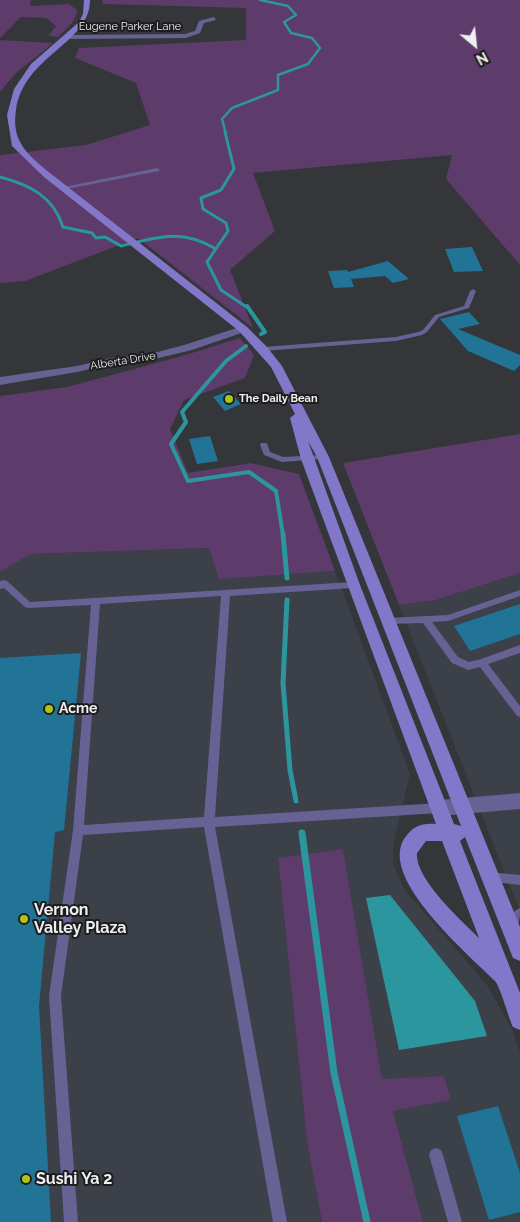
<!DOCTYPE html>
<style>
body{margin:0}
#map{position:relative;width:520px;height:1222px;overflow:hidden;background:#343639;font-family:Raleway,sans-serif}
canvas{display:block}
.north{position:absolute;left:450px;top:20px;width:50px;height:50px;-webkit-text-stroke:4px #1d1d1f;paint-order:stroke;rotate:152deg;font-size:14px;font-weight:700;line-height:20px;text-align:center;color:#eeeff1}
.north::after{content:'';display:block;margin:auto;width:18px;height:22px;background:#eeeff1;clip-path:polygon(50% 0,100% 100%,50% 72%,0 100%)}
</style>
<div id="map">
<canvas width="520" height="1222"></canvas>
<div class="north">N</div>
</div>
<script>
const g = document.querySelector('canvas').getContext('2d');
g.lineJoin = 'round';
function paint(path, color) {
  g.fillStyle = color;
  g.fill(path, 'evenodd');
}
function trace(path, color, width, dash) {
  g.strokeStyle = color;
  g.lineWidth = width;
  g.lineCap = dash ? 'butt' : 'round';
  g.setLineDash(dash || []);
  g.stroke(path);
}
function drawText(font, color, halo, rows, align = 'center') {
  g.font = font + ' Raleway,sans-serif';
  g.lineWidth = 4;
  g.setLineDash([]);
  g.textBaseline = 'middle';
  g.strokeStyle = halo;
  g.fillStyle = color;
  for (const [text, x, y, turn = 0] of rows) {
    g.save();
    g.translate(x, y);
    g.rotate((+turn || 0) * Math.PI / 180);
    g.textAlign = isNaN(turn) ? turn : align;
    if (halo) g.strokeText(text, 0, 0);
    g.fillText(text, 0, 0);
    g.restore();
  }
}
paint(new Path2D(`
 M210 548 219 578 335 571 410 774 393 845V864L404 889 487 985 512 1029 520 1052V1222H423L393 1111 451 1100 444 1076 382 1080 343 849 278 859 307 1142 322 1222H0V572L31 554Z
 M520 573V911L399 605 436 600Z`), '#3b4049');
paint(new Path2D(`
 M0 0H31L30 6 69 4 78 11 72 23 58 37 48 36 56 26 46 18 21 17 0 38Z
 M102 0H520V265L446 179 452 155 253 173 275 231 230 270 253 328 138 238 25 281 0 283V155L86 145 150 125 136 83 75 58 79 48 246 40V8L103 4Z
 M0 40 53 43 15 74 0 92Z
 M240 338 254 355 245 378 184 400 170 429 188 473 251 463 299 474 335 571 219 579 209 548 31 554 0 572V396L67 387 182 356Z
 M520 434V573L436 600 399 605 343 463Z
 M343 849 382 1079 444 1076 451 1100 393 1111 423 1222H322L307 1142 278 858Z`), '#5d3b6a');
paint(new Path2D(`
 M390 895 475 1001 487 1036 399 1050 366 898Z`), '#2c969f');
trace(new Path2D(`
 M226 134 222 119 232 108 278 90V75L308 64 320 48 312 38 291 33 284 22 296 15 288 6 260 0`), '#2c969f', 2.5);
trace(new Path2D(`
 M225 132 234 169 221 190 201 198 203 209 226 223 228 231 207 262 221 290 248 308
 M0 177C30 185 53 196 63 227L92 233 96 238 105 237 121 246C157 237 182 228 216 249`), '#2c969f', 3);
trace(new Path2D(`
 M247 306 265 332 261 334
 M246 346 226 361 182 412 186 422 171 444 188 481 249 472 276 491 283 535`), '#2c969f', 4);
trace(new Path2D(`
 M283 534 287 578
 M287 600 283 683 290 770 296 801`), '#2c969f', 5);
trace(new Path2D(`
 M302 833 334 1073 367 1222`), '#2c969f', 7);
paint(new Path2D(`
 M472 247 483 271 454 272 445 249Z
 M388 261 409 279 393 283 385 276 351 279 354 287 334 288 328 271 347 270 348 272Z
 M469 312 480 324 458 329 520 355V365L514 371 468 351 440 319Z
 M229 391 241 404 225 411 213 397Z
 M210 436 218 461 197 464 189 439Z
 M520 604V634L470 651 454 626Z
 M81 653 64 830 55 832 39 1006 51 1222H0V658Z
 M498 1106 520 1173V1212L489 1220 457 1116Z`), '#227497');
paint(new Path2D(`
 M157 168 160 170 159 171 62 190 59 188Z
 M473 289 476 291 469 308 439 317 427 332 422 335 396 341 263 351 260 349 263 347 396 337 418 332 423 330 435 315 464 306 470 291Z
 M261 443H267L270 452 283 457 323 455 327 457 323 459 282 462 264 455 260 445Z
 M4 580 7 581 30 602 353 582 357 585 353 588 230 596 215 817 440 803 444 805 445 808 444 811 440 813 215 827 287 1222H273L204 827 83 835 61 996 78 1222H64L49 996 73 830 91 605 28 608 25 607 4 588 0 589V581ZM221 596 204 817 84 825 100 604Z
 M520 590V596L448 621 432 622 458 657 469 662 481 659 520 645V653L488 664 520 706V717L517 716 480 667 468 670 452 663 423 623 388 624 385 623 384 621 385 619 388 618 448 615Z
 M490 872 520 875V885L486 881 485 877 486 873Z
 M520 908C520 919 520 927 510 932L506 930 504 926C507 919 513 911 520 908Z
 M436 1148 441 1150 443 1155 462 1222H448L429 1155 431 1150Z`), '#676194');
paint(new Path2D(`
 M214 17 216 20 204 23 200 33 186 38 67 39 64 37 67 35 185 34 195 31 199 21Z
 M243 326 247 327V331L192 350 146 361 111 364 77 372 0 385V377L77 366 111 358 146 355 184 345Z
 M520 793V809L440 816 434 814 431 808 434 802 440 800Z`), '#676194');
paint(new Path2D(`
 M84 0H90C90 44 24 55 16 110 11 142 28 155 50 173L247 327 267 347 282 366 329 457 520 927V961L513 958 465 837 460 841 520 993V1030L513 1027C509 1019 500 986 495 981 469 955 379 879 404 839 413 826 421 823 436 824L301 459 290 418 295 414 271 367 239 331 44 177 12 146 7 115 14 89 31 64 79 22 83 14ZM308 441 317 457 461 826 454 824 360 585ZM426 841H442L479 938C461 920 415 879 417 853Z`), '#8277c8');
for (const [x, y, r, color] of [
 [229,399,5,"#adc60f"],
 [49,709,5,"#adc60f"],
 [24,919,5,"#adc60f"],
 [26,1179,5,"#adc60f"]
]) {
  const dot = new Path2D();
  dot.arc(x, y, r, 0, 2 * Math.PI);
  g.fillStyle = color;
  g.fill(dot);
  trace(dot, '#1d1d1f', 2);
}
drawText('11px', '#eeeff1', '#1d1d1f', [
 ["Eugene Parker Lane",130,27],
 ["Alberta Drive",123,361,-9]
]);
drawText('bold 11px', '#eeeff1', '#1d1d1f', [
 ["The Daily Bean",239,399]
], 'left');
drawText('bold 14px', '#eeeff1', '#1d1d1f', [
 ["Acme",59,709]
], 'left');
drawText('bold 16px', '#eeeff1', '#1d1d1f', [
 ["Vernon",34,910],
 ["Valley Plaza",34,928],
 ["Sushi Ya 2",36,1179]
], 'left');
</script>
